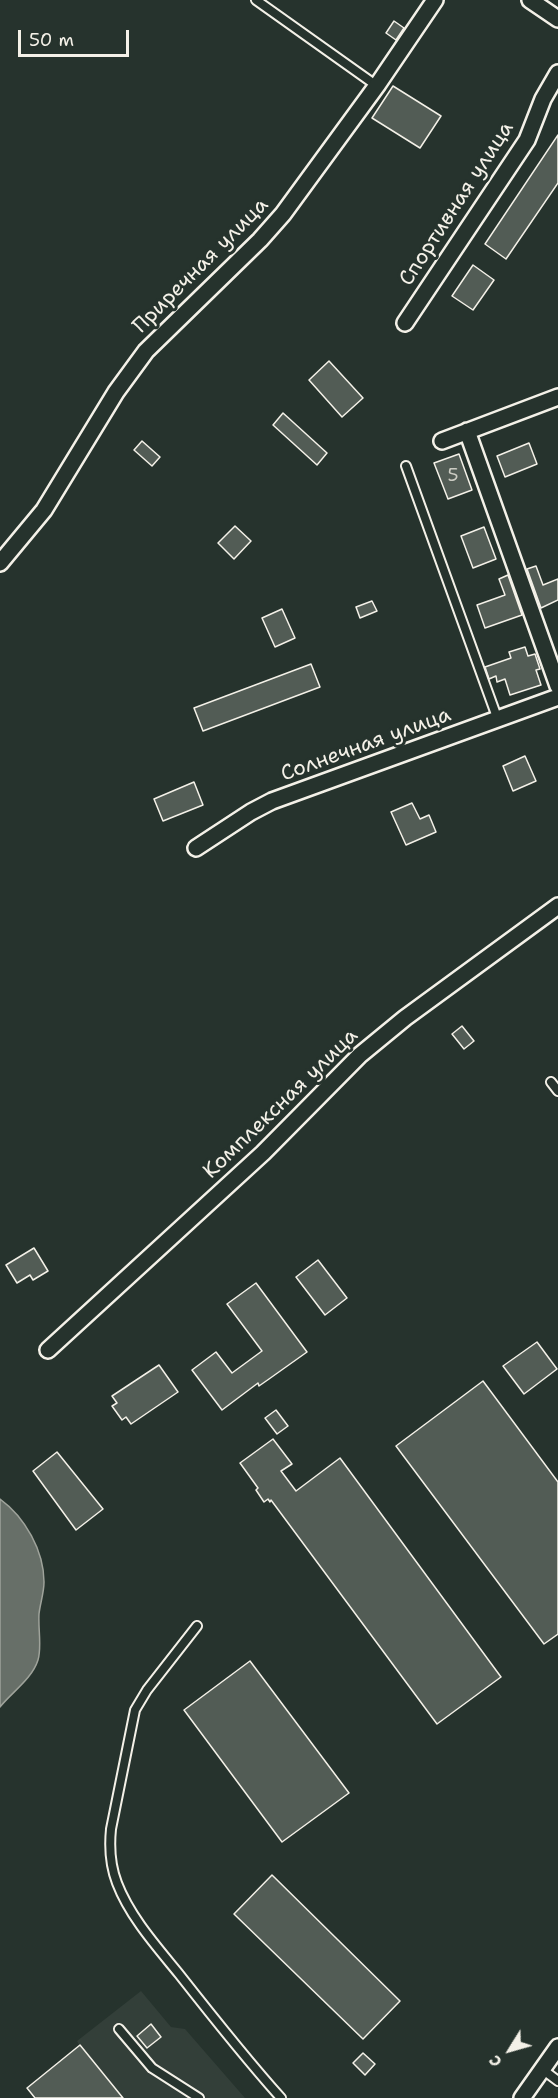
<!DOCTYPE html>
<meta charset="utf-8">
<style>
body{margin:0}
#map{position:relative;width:558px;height:2098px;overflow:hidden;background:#26332d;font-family:"Shantell Sans",sans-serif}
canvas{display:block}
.north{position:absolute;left:480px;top:2020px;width:60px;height:60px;-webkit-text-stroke:4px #26332d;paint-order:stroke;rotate:233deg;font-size:16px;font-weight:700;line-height:24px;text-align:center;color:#f4f1e8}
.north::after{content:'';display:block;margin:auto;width:21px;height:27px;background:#f4f1e8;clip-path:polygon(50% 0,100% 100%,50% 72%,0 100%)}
.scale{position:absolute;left:18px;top:30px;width:111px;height:27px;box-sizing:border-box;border:3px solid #f4f1e8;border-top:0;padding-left:8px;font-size:18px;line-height:21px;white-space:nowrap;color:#f4f1e8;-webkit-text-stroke:4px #26332d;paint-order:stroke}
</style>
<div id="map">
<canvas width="558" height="2098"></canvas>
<div class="north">С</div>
<div class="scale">50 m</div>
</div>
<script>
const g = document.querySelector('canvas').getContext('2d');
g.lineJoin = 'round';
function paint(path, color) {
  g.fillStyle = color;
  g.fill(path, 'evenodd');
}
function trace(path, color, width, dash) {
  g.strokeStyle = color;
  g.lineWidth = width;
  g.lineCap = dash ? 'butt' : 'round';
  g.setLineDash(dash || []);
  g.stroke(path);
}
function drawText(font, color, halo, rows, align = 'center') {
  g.font = font + ' "Shantell Sans",sans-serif';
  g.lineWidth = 6;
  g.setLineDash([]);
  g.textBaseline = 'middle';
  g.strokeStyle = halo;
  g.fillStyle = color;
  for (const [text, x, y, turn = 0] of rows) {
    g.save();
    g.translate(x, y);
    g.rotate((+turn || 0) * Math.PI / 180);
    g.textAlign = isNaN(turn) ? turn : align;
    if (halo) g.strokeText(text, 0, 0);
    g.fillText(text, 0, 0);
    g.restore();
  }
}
paint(new Path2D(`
 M141 1991 171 2027 185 2029 245 2098H35L27 2088 79 2045 77 2041Z`), '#333f39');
const water = new Path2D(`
 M0 1499C25 1517 44 1551 44 1582 44 1593 40 1604 39 1614 38 1629 42 1647 38 1660 32 1679 12 1692 0 1707Z`);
paint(water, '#676f68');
trace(water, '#9fa39b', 1.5);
const building = new Path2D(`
 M394 21 404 28 396 40 386 33Z
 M393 86 441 116 420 148 372 118Z
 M558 135V183L506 259 485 244Z
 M473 265 494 280 473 310 452 296Z
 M329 361 363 398 342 417 309 380Z
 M283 413 327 453 317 465 273 425Z
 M142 441 160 457 152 466 134 450Z
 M529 443 537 464 505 477 497 456Z
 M459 454 472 490 448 499 434 463Z
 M235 526 251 541 234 559 218 543Z
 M484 527 496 559 473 568 461 536Z
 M536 566 543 585 558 579V600L541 608 527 569Z
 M508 575 522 615 485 628 477 605 505 595 499 579Z
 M372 601 377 611 360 618 356 607Z
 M282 609 295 638 275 647 262 618Z
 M525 647 528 656 535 654 540 669 536 670 541 685 510 695 505 679 497 682 496 676 489 679 485 667 511 658 509 652Z
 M311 664 320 687 203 731 194 708Z
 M525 756 536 781 513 791 503 766Z
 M194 782 203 805 163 821 154 799Z
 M412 803 420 819 429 815 436 832 406 845 391 812Z
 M462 1026 474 1041 464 1049 452 1034Z
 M34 1248 48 1271 33 1280 30 1275 17 1283 6 1265Z
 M318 1260 347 1298 325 1315 296 1277Z
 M256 1283 307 1352 269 1379 259 1386 258 1383 222 1410 192 1370 216 1352 232 1373 262 1351 227 1304Z
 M537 1342 557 1369 524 1394 503 1366Z
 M159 1365 178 1392 131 1424 126 1417 122 1420 112 1406 117 1403 112 1396Z
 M483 1381 558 1482V1634L544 1644 396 1446Z
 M276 1410 288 1426 277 1434 265 1418Z
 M273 1439 292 1464 281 1471 296 1491 340 1458 501 1677 437 1724 271 1500 270 1502 268 1499 264 1502 256 1490 258 1488 240 1463Z
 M57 1452 103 1509 76 1530 33 1471Z
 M250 1661 349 1793 282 1842 184 1710Z
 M272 1875 400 2001 363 2039 234 1914Z
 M151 2024 161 2037 147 2048 137 2036Z
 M80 2045 123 2098H35L27 2088Z
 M363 2053 375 2064 365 2075 353 2063Z`);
paint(building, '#525c55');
trace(building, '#f4f1e8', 1.5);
const service = new Path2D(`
 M256 0 370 81
 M406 466 498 720
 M551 1082 558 1091
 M197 1626 147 1690 135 1710 111 1829C109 1849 110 1865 117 1883 130 1917 157 1947 179 1974 212 2016 245 2058 281 2098
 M119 2029 152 2068 199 2098
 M542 2069 558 2081`);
const minor = new Path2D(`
 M530 0 558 19
 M405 323 527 140 543 99 558 73
 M467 431 558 686
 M442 441 558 397
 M0 563 44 510 116 392 146 351 260 240 283 214 378 84 435 0
 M196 848 251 812 272 801 558 697
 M48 1350 263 1153 360 1055 405 1018 558 906
 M522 2098 558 2047`);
trace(service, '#f4f1e8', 12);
trace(minor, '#f4f1e8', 20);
trace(service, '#26332d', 8);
trace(minor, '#26332d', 15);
drawText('18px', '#ccccc3', null, [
 ["5",453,476]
]);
drawText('21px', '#f4f1e8', '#26332d', [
 ["Спортивная улица",457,204,-57],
 ["Приречная улица",201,266,-45],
 ["Солнечная улица",366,745,-20],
 ["Комплексная улица",281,1104,-44]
]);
</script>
